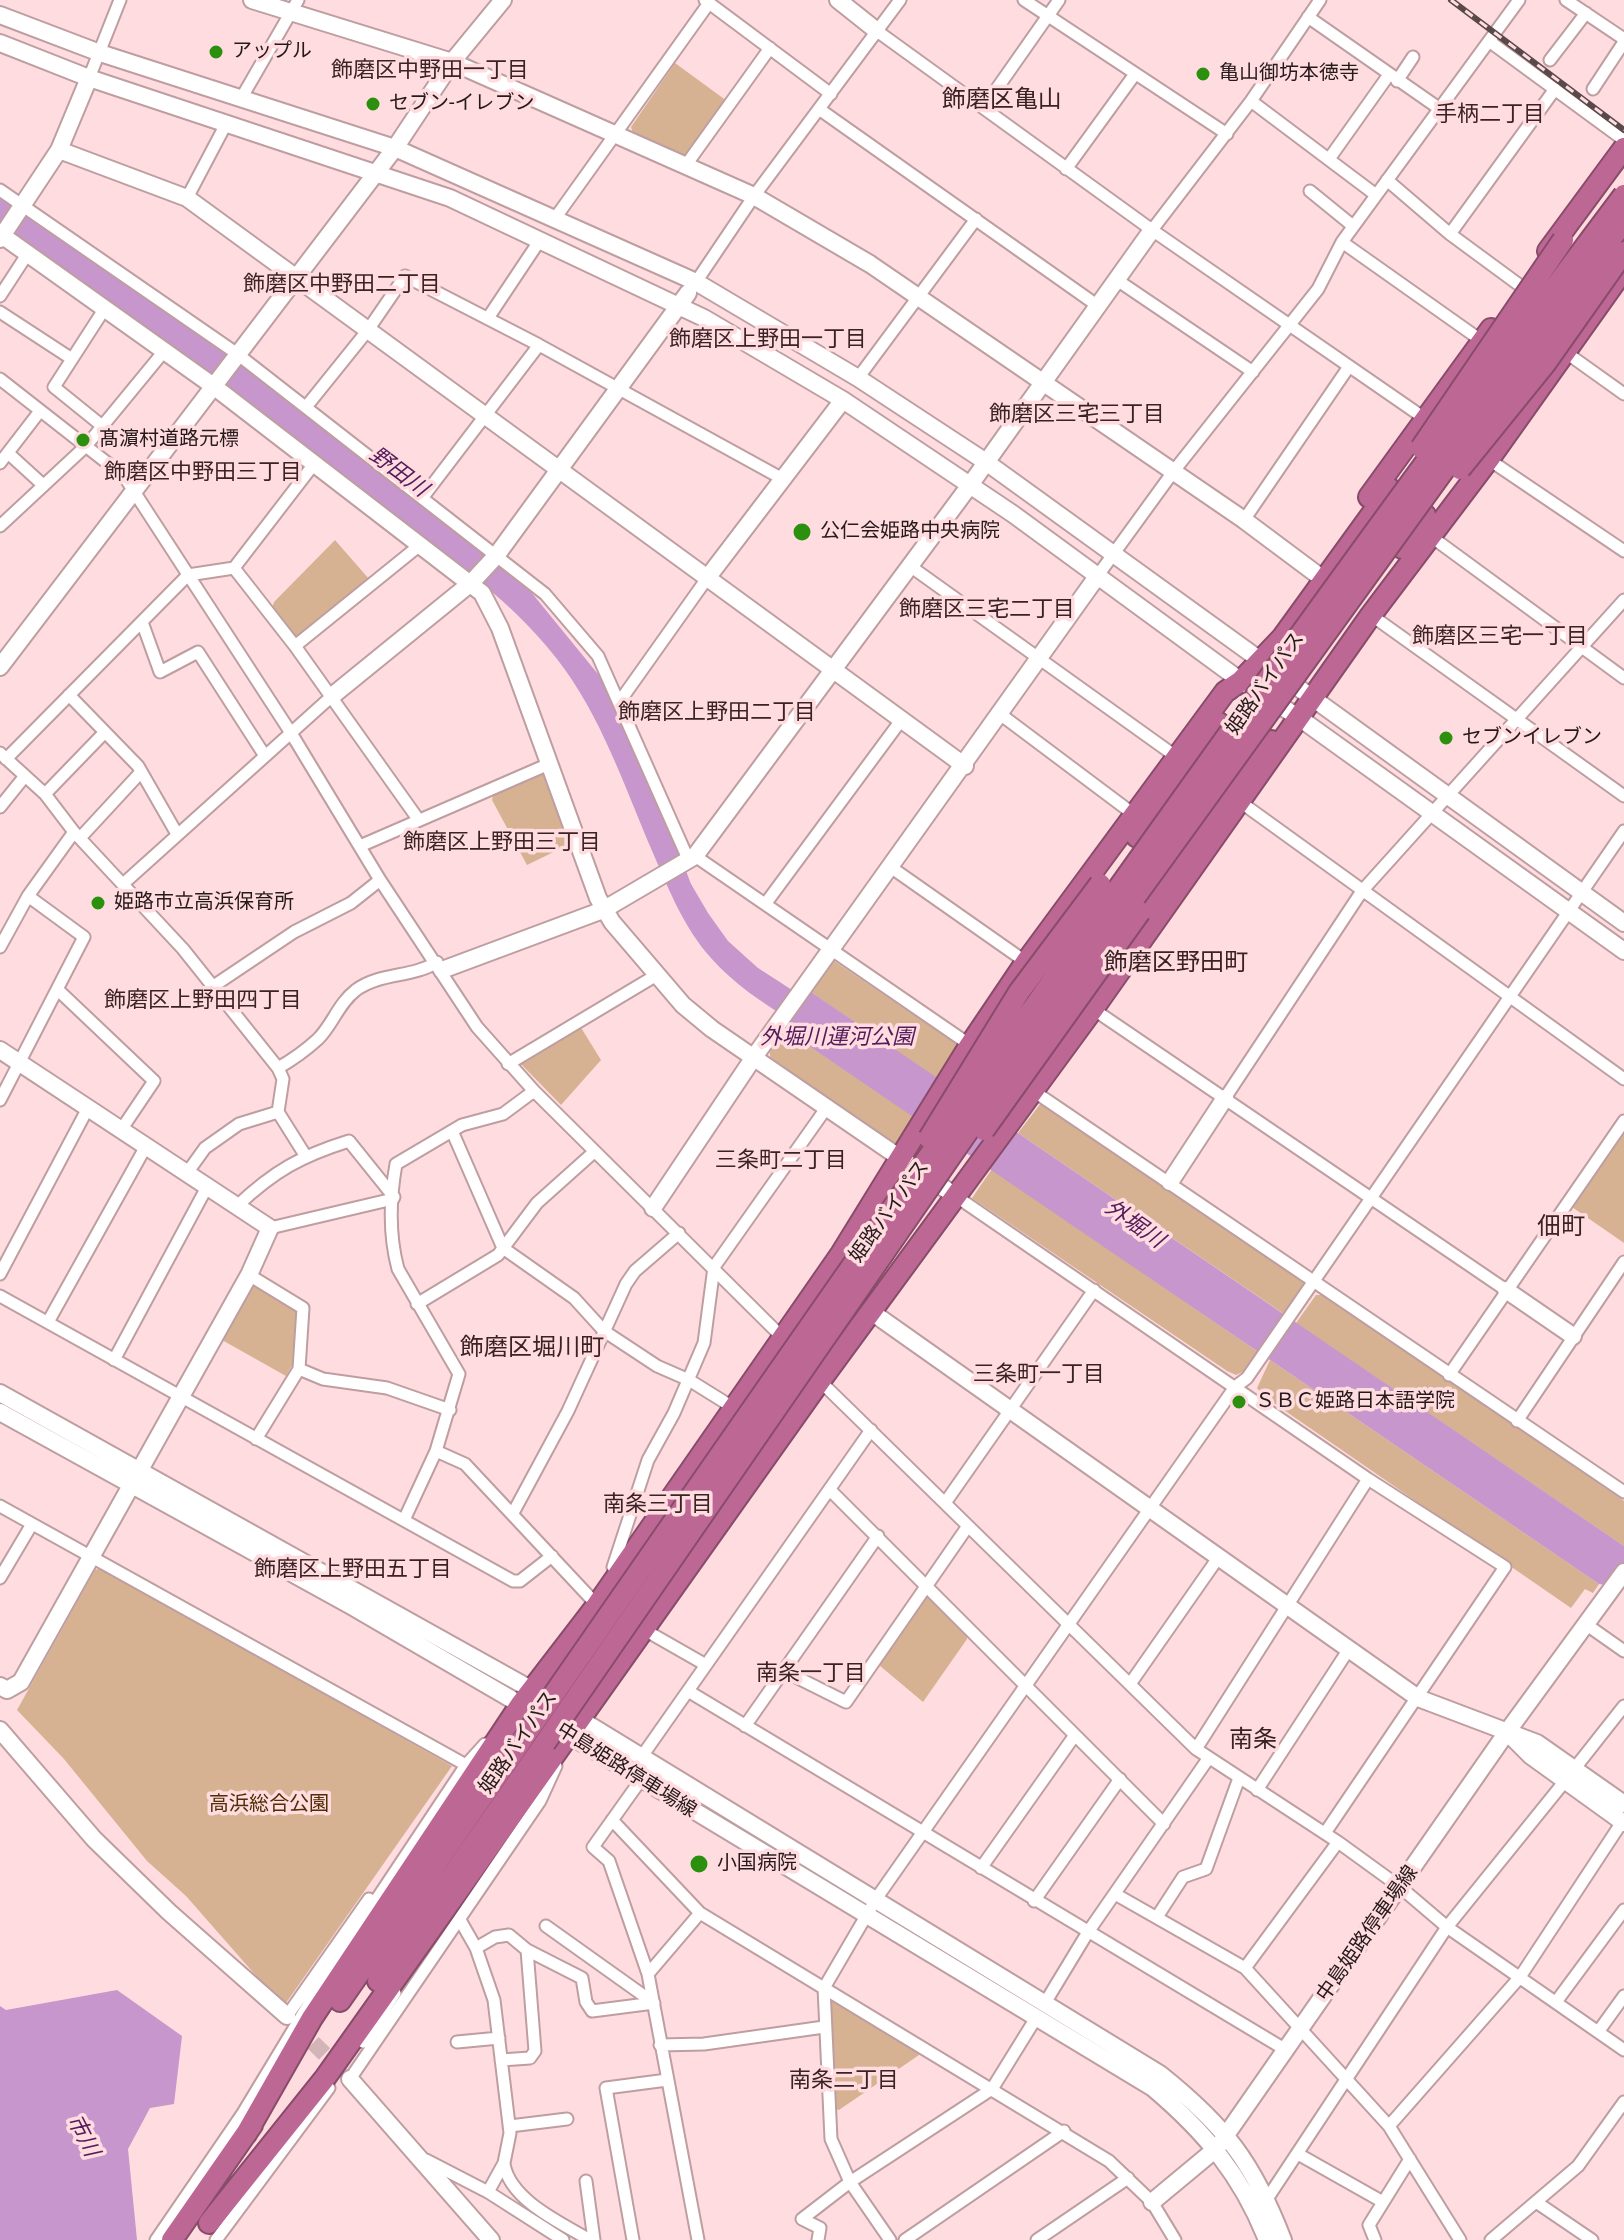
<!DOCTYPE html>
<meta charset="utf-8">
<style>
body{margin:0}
canvas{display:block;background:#ffdcdf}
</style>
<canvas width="1624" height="2240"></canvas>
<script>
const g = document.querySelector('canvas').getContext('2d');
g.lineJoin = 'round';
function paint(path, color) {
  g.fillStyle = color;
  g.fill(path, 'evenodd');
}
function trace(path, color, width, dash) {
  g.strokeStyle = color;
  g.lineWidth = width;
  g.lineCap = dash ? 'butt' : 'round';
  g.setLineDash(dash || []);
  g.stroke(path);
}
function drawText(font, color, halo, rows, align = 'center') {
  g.font = font + ' Roboto,"Noto Sans JP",sans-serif';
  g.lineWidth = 7;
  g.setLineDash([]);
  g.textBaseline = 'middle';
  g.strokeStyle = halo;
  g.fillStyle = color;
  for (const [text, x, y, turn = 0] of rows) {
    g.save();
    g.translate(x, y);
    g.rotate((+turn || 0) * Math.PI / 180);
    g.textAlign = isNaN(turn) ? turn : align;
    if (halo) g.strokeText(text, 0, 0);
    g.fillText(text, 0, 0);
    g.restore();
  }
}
paint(new Path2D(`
 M675 63 727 101 688 154 682 156 633 133 631 127Z
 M335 540 369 579 301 636 294 635 272 608 274 602Z
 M540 774 546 775 570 839 568 845 527 865 492 800 493 796Z
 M834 961 958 1045 937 1079 811 992Z
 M580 1026 601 1060 561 1105 521 1064 523 1058Z
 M784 1029 913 1116 896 1146 771 1061 769 1049Z
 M1041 1103 1306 1283 1304 1292 1287 1316 1018 1133Z
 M1624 1133V1243L1572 1207Z
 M992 1169 1261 1354 1249 1369 1236 1375 1227 1371 972 1198Z
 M254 1286 296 1310V1358L286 1376 222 1340Z
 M1316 1295H1323L1624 1501V1546L1296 1323Z
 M1270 1360 1599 1584 1593 1593 1585 1589 1571 1608 1262 1395 1257 1388Z
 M101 1568 452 1766 286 2003H280L186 1896 147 1861 64 1759 17 1710 95 1570Z
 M932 1595 967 1632V1639L923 1702 879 1665 925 1597Z
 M833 1997 919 2049V2055L839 2110 835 2109 829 2001Z`), '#d6b292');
paint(new Path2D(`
 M0 196 242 366 531 592 602 679 640 751 691 884 708 913 728 941 758 968 806 999 811 992 1624 1546V1588L1599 1584 784 1029 790 1020C762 1002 735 985 711 958 684 928 669 890 653 853 625 788 601 715 557 659 507 594 434 547 370 498 248 404 126 313 0 225Z
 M117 1990 182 2036 174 2104 150 2108 128 2149 137 2240H0V2006L6 2010Z`), '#c696cc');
trace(new Path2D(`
 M296 2026 350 2079`), '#d3b5b8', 16, [16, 8]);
const street = new Path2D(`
 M705 0 831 94
 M1024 0 1227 134
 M1566 0 1624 39
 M1308 17 1440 109
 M877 31 1152 230 1427 420
 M1489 41 1624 140
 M1550 60 1586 13
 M89 78 120 0
 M1397 81 1413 57
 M1593 89 1624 42
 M242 97 298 0
 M1251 101 1376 195
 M984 107 1059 0
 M819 109 1098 306
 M1329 159 1388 76
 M686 165 770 48
 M1066 169 1135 74
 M1387 180 1450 234 1522 287
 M0 190 236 353 545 594 598 656 689 861
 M1310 191 1353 226
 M187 198 226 124
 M556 217 709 3
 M1152 230 1251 101 1320 0
 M1450 234 1555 89
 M1342 242 1482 341
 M1117 280 1253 372
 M694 285 754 196 900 0
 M0 296 28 253
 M0 312 72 359
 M488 318 540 240
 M1561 349 1624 394
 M858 378 976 219
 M0 379 124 476 291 733 380 880 477 1027 534 1091 782 1337
 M306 407 368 330 405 276 539 345 781 478
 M101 425 54 387 105 308
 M8 453 42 484
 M1485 457 1624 551
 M0 463 40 411
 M423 497 539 345
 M1244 520 1348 368
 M0 526 86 446 165 350
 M1429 535 1624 678
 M910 566 1178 758
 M234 568 295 646 418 819
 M1096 578 1173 472 1318 289 1342 242 1519 0
 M1371 615 1624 796
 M142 622 160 672 198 652 265 756
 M295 646 420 545
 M69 695 138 766 177 834
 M620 701 708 577
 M1000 714 1136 816
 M0 753 45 794 74 832 183 949 278 1068 283 1079 278 1112 305 1155
 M6 759 188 575 234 568 314 464
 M45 794 105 732
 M1239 801 1624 1079
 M0 807 25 776
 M80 838 141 772
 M360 846 549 764
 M695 856 973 1047
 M892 868 1026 962
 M123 884 332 696
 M766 903 902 719
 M0 947 28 896 74 832
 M215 985 294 932 351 903 380 880
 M58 990 154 1081 121 1130
 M1093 1009 1506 1290
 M508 1064 655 976
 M278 1068C292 1060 306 1050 318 1039 333 1024 338 1004 356 990 381 972 412 978 437 962
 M1029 1088 1624 1492
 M1225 1098 1362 891 1624 600
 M0 1100 84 937 28 896
 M452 1131 503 1248 574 1298 604 1331 657 1366 689 1380 734 1408
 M187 1173 205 1148 239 1124 278 1112
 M957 1197 1368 1479 1505 1567 1325 1833
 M237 1206C274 1171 301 1156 349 1141L394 1197
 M270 1228 393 1199
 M0 1274 88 1108
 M249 1275 303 1308 299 1369 256 1439
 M0 1296 513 1581H520L552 1556
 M417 1304 498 1255 537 1203 594 1152
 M48 1322 145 1148
 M114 1360 207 1187
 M299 1369 323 1379 387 1388 450 1410
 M1449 1375 1624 1121
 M820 1381 1196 1749 1338 1842 1400 1887 1447 1927 1624 2050
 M1517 1421 1624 1262
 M436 1451 465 1464 597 1605
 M830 1490 1164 1824
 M945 1503 1094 1290
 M0 1506 466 1765
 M513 1513 568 1411 626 1284 635 1271 679 1233
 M404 1520 436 1451 459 1374 398 1269C389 1236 390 1198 396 1164L462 1125 503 1114 534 1091
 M619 1573 613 1567 648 1460 674 1413 704 1343 714 1267 827 1107
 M0 1578 32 1524
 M1587 1625 1624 1651
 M643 1629 706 1665
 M786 1672 846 1702 968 1526
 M1130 1684 1218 1558
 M688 1691 1286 2050
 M745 1726 878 1536
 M1196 1749 1368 1479
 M640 1759 871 1430
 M1575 1768 1624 1706
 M640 1781 593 1847 609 1861 648 1974 698 2240
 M1257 1790 1349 1649
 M612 1820 700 1913
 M981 1868 1075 1735
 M1115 1894 1245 1968 1389 2126 1460 2240
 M1034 1901 1120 1779
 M1157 1917 1183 1877 1206 1869 1239 1778
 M460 1920 476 1948 494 2000 510 2133 504 2163 488 2192
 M546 1926 654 2003
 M476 1948 495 1937 509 1935 527 1950 582 1978 586 2002 592 2011 654 2003
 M1245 1968 1338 1842
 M648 1974 700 1913 1109 2161 1152 2202 1175 2240
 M1556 2002 1624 1910
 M1045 2003 1088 1932 1208 1759
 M287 2016 369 1899
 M1598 2032 1624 1996
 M363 2042 395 1993
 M457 2042 499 2038
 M660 2045 704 2044 824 2027
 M501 2060 530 2058 535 2051 527 1950
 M350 2079 540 1801 556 1766
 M510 2126 567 2119
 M1389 2126 1520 1977 1622 1822
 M1298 2154 1383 2202
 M426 2160 488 2192 563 2240
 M504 2164C510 2200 561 2223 590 2240
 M586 2181 594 2240
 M1267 2199 1447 1927 1565 1781
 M1536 2202 1592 2240
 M156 2240 243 2113 327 1974 466 1765 485 1744
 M216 2240 329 2088
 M633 2240 606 2088 667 2080
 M818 2240 820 2228 802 2219 850 2182 992 2089 1036 2018
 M890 2240 850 2182 831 2139 824 1988 876 1899 1235 1387 1247 1378 1624 831
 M905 2240 1064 2131
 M1037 2240 1128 2178
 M1375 2240 1369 2225 1410 2159
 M1491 2240 1578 2166 1624 2102`);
const secondary = new Path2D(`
 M252 0 452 62 754 196 870 264 1244 520 1315 573
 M838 0 877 31
 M0 15 100 53 395 148 696 282 858 378 986 462 1624 923
 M0 43 89 78 450 198 704 318 843 400 1013 514 1241 681 1298 717 1624 951
 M59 150 187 198 965 766
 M0 234 212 385 482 593 500 628 598 898 612 922 683 1005 712 1029 957 1197
 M0 239 59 150 89 78
 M708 577 843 400
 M0 667 395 148 452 62 503 0
 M332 696 471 583 496 556 688 293
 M442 970 603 910 695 856 970 485 1152 230
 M0 1050 270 1228 249 1275 21 1682 7 1690 0 1686
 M1170 1182 1225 1098
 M653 1208 754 1057 1096 578
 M1506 1290 1573 1336
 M873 1313 1418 1698 1537 1743 1624 1804
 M0 1393 534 1691 1160 2074C1225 2126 1253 2162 1283 2240
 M0 1412 355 1608 530 1710
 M559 1729 1153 2088C1205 2132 1242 2176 1267 2240
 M0 1730 94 1839 169 1912 287 2016
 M1511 1736 1531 1756 1624 1823
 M350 2079 491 2240
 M1152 2202 1217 2148 1507 1732 1624 1572`);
const highway = new Path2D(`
 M1548 251 1624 148
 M1369 497 1491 329
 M1402 548 1425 515
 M1137 837 1182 781 1219 723
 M1140 912 1242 768 1271 741
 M378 1981 545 1743
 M340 2001 529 1730
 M246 2134 312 2018 521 1704 597 1605 841 1254 970 1045 1026 962 1225 692 1241 681 1282 638 1390 489
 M209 2223 325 2078 820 1381 1093 1009 1371 615 1489 459 1622 272
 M172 2240 252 2125`);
trace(street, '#be9ea0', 15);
trace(secondary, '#be9ea0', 20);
trace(highway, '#874c69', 24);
trace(street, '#fff', 11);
trace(secondary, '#fff', 16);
trace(highway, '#bc6794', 20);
const rail = new Path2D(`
 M1451 0 1624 130`);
trace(rail, '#5a494a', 6);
trace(rail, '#ffdcdf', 3, [9]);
const highwayBridge = new Path2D(`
 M1421 448 1563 240
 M1460 469 1545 364 1624 252
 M984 1130 1140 912
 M929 1138 1019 992 1100 884
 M529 1730C887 1214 1246 698 1624 195
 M545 1743 1013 1066 1624 221`);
trace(highwayBridge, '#874c69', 24, []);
trace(highwayBridge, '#bc6794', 20);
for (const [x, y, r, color] of [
 [216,52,8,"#2c900f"],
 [1203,74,8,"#2c900f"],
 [373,104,8,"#2c900f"],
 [83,440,8,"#2c900f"],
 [802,532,10,"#2c900f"],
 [1446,738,8,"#2c900f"],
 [98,903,8,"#2c900f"],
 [1239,1402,8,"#2c900f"],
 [699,1864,10,"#2c900f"]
]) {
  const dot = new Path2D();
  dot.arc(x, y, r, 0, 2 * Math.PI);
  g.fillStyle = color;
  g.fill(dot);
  trace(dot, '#ffdcdf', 3);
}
drawText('20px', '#25191a', '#ffdcdf', [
 ["アップル",232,52],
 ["亀山御坊本徳寺",1219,74],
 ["セブン-イレブン",389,104],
 ["髙濵村道路元標",99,440],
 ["公仁会姫路中央病院",820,532],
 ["セブンイレブン",1462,738],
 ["姫路市立高浜保育所",114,903],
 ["ＳＢＣ姫路日本語学院",1255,1402],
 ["小国病院",717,1864]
], 'left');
drawText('20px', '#25191a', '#ffdcdf', [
 ["姫路バイパス",1266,684,-55],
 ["姫路バイパス",890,1212,-54],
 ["姫路バイパス",519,1743,-55],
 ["中島姫路停車場線",626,1771,32],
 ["中島姫路停車場線",1368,1934,-55]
]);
drawText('20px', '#502d02', '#ffdcdf', [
 ["高浜総合公園",269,1805]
]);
drawText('22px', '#3b2225', '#ffdcdf', [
 ["飾磨区中野田一丁目",430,71],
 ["手柄二丁目",1490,115],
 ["飾磨区中野田二丁目",342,285],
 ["飾磨区上野田一丁目",768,340],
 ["飾磨区三宅三丁目",1077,415],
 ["飾磨区中野田三丁目",203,473],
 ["飾磨区三宅二丁目",987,610],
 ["飾磨区三宅一丁目",1500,637],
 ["飾磨区上野田二丁目",717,713],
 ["飾磨区上野田三丁目",502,843],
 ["飾磨区上野田四丁目",203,1001],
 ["三条町二丁目",781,1161],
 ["三条町一丁目",1039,1375],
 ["南条三丁目",658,1505],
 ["飾磨区上野田五丁目",353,1570],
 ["南条一丁目",811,1674],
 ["南条二丁目",844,2081]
]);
drawText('italic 22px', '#541b5c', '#ffdcdf', [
 ["野田川",398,473,37],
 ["外堀川運河公園",837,1038],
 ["外堀川",1134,1225,35],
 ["市川",82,2136,63]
]);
drawText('24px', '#3b2225', '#ffdcdf', [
 ["飾磨区亀山",1002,101],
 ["飾磨区野田町",1176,964],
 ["佃町",1561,1228],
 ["飾磨区堀川町",532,1349],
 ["南条",1253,1741]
]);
</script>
